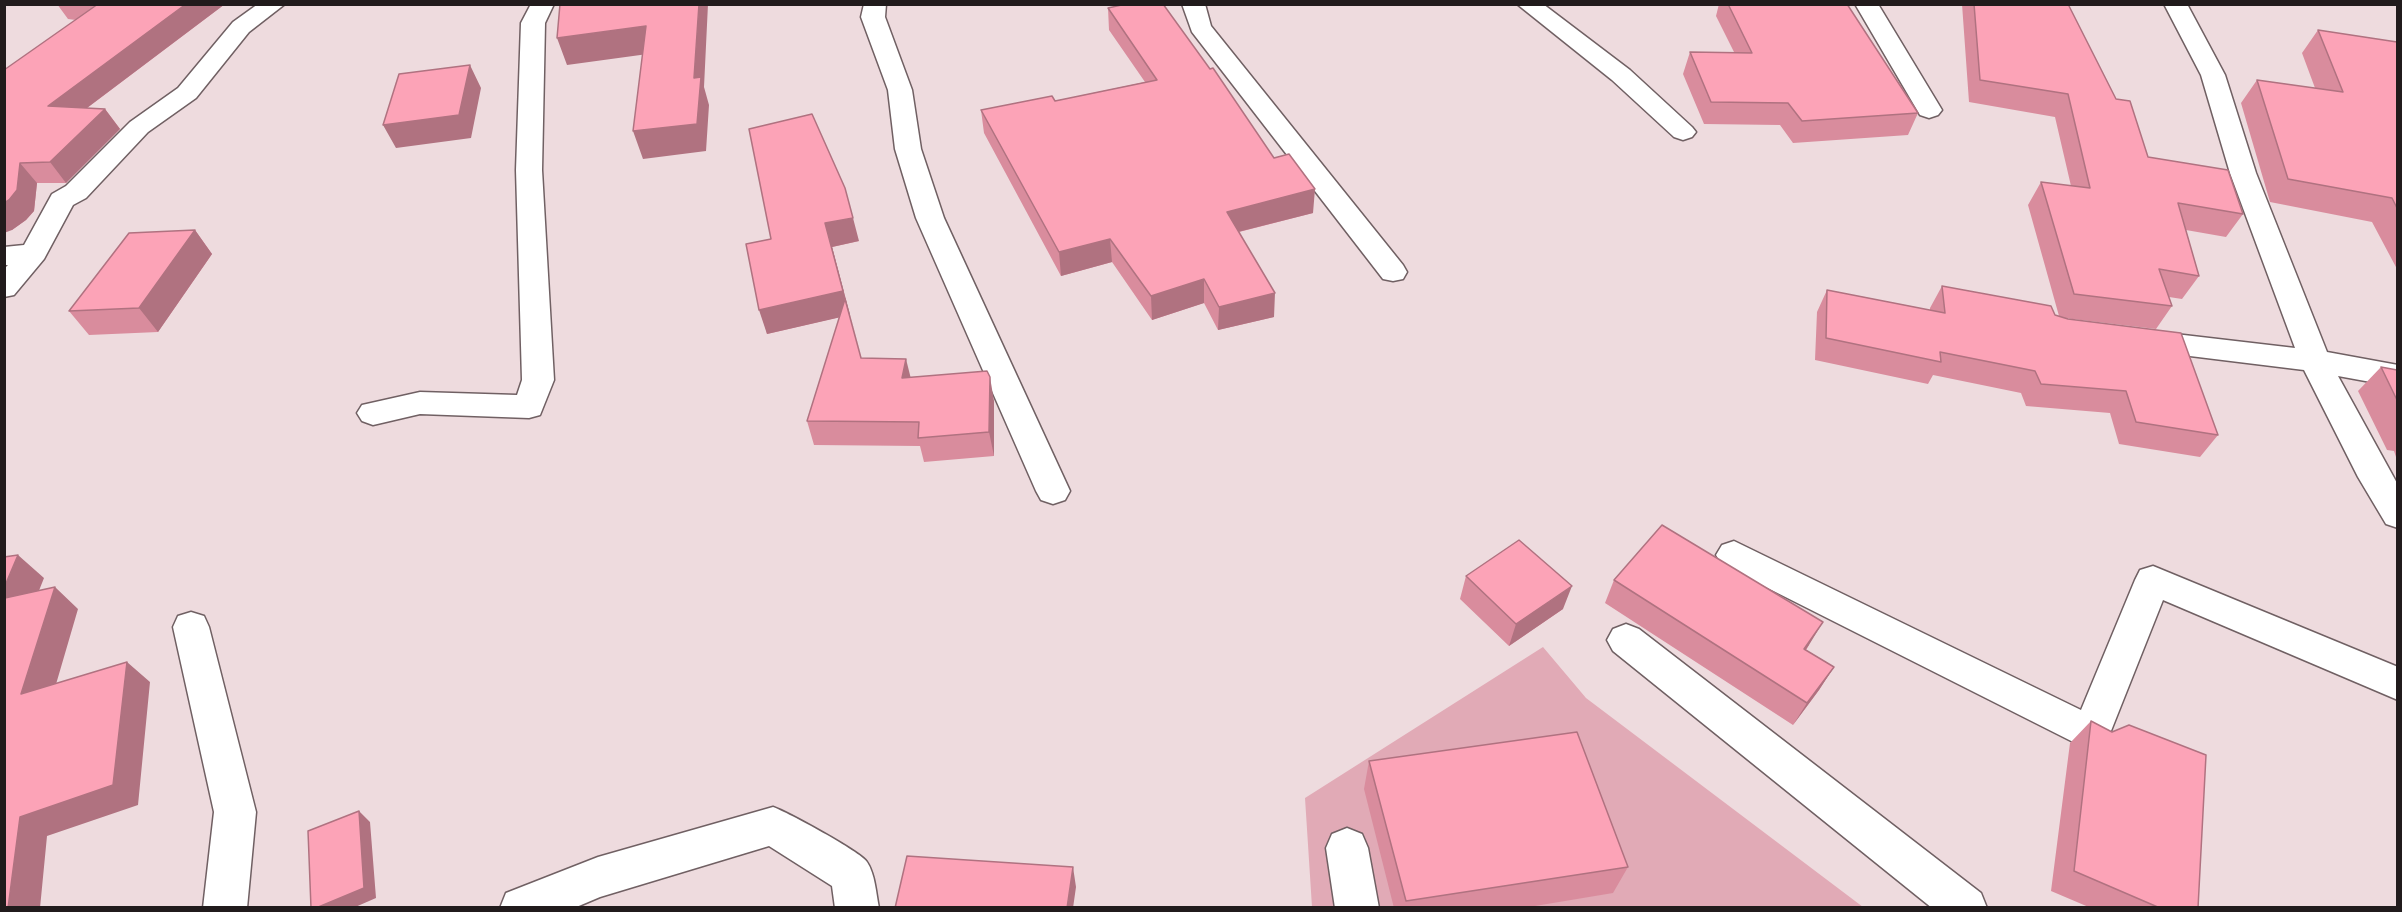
<!DOCTYPE html>
<style>
body{margin:0}
#map{position:relative;width:2402px;height:912px;overflow:hidden;background:#eedbde;font-family:Arial,sans-serif}
canvas{display:block}
.frame{position:absolute;inset:0;border:6px solid #211b1c;pointer-events:none}
</style>
<div id="map">
<canvas width="2402" height="912"></canvas>
<div class="frame"></div>
</div>
<script>
const g = document.querySelector('canvas').getContext('2d');
g.lineJoin = 'round';
function paint(path, color) {
  g.fillStyle = color;
  g.fill(path, 'evenodd');
}
function trace(path, color, width, dash) {
  g.strokeStyle = color;
  g.lineWidth = width;
  g.lineCap = dash ? 'butt' : 'round';
  g.setLineDash(dash || []);
  g.stroke(path);
}
paint(new Path2D(`
 M1543 647 1586 698 1863 907H1312L1305 798Z`), '#e1aab6');
const minor = new Path2D(`
 M258 4H285L249 32 196 98 148 132 86 198 73 205 44 259 14 295 4 297V269L8 265H4V247L24 245 52 194 66 186 130 122 178 88 233 22Z
 M531 4H554L545 23 542 170 554 380 540 415 529 418 420 414 373 425 362 421 357 413 362 405 420 392 517 395 522 380 516 170 521 23Z
 M864 4H886L885 17 912 90 921 149 944 218 1070 491 1065 500 1053 504 1041 500 1036 491 916 218 895 149 888 90 861 17Z
 M1182 4H1205L1211 26 1403 265 1407 272 1403 279 1393 281 1383 279 1192 32Z
 M1517 4H1543L1630 70 1692 127 1696 132 1692 137 1683 140 1674 137 1612 80Z
 M1855 4H1878L1942 110 1938 115 1929 118 1920 115Z
 M2164 4H2187L2225 75 2256 173 2327 352 2398 365V387L2338 376 2398 485V528L2386 524 2358 477 2304 370 2141 350 2130 347 2126 340 2130 333 2141 330 2295 348 2230 173 2201 75Z
 M1734 541 2081 710 2135 580 2140 570 2153 566 2398 667V700L2163 600 2105 746 2091 751 1722 565 1716 555 1722 545Z
 M191 612 204 616 209 627 256 812 247 908H203L214 812 173 627 178 616Z
 M1626 624 1639 629 1981 893 1987 908H1932L1613 651 1607 640 1613 629Z
 M773 807C787 812 861 852 867 862 875 874 876 893 879 908H835L832 886 769 846 600 897 574 908H500L506 893 598 857Z
 M1347 828 1362 834 1368 848 1379 908H1335L1326 848 1332 834Z`);
trace(minor, '#706063', 3);
paint(minor, '#fff');
paint(new Path2D(`
 M57 4H225L87 108 105 109 120 129 66 183H37L34 211 26 220 12 230 4 70 76 20 68 19Z
 M1719 4H1847L1918 113 1908 135 1793 143 1780 125 1704 124 1683 74 1690 52H1734L1716 16Z
 M1962 4H2068L2116 99 2148 157 2243 214 2226 237 2186 230 2199 276 2182 299 2169 297 2172 306 2156 329 2064 318 2218 435 2200 457 2119 444 2110 413 2026 406 2021 393 1933 375 1928 384 1815 360 1817 312 1827 290 1930 310V308L1942 286 2059 316 2028 205 2041 182 2071 186 2055 117 1969 102Z
 M1108 8 1274 158 1313 213 1239 232 1274 317 1218 330 1204 303 1152 320 1112 262 1061 276 984 133 981 110 1055 101 1145 82 1109 30Z
 M2318 30 2397 43V269L2372 222 2270 202 2241 103 2257 80 2315 88 2302 53Z
 M195 230 212 254 158 332 89 335 69 311Z
 M859 241 832 247 861 358 910 377 994 401V456L924 462 920 446 814 445 807 421 840 317 767 334 746 244Z
 M2381 367 2397 370V460L2394 451 2387 450 2358 391Z
 M1466 576 1563 609 1509 646 1460 599Z
 M1614 580 1809 645 1806 650 1834 667 1819 690 1793 725 1605 603Z
 M2091 721 2112 732 2198 908H2091L2051 891 2070 743Z
 M1369 761 1628 867 1613 893 1523 908H1394L1364 789Z`), '#d98c9d');
paint(new Path2D(`
 M186 4H225L63 126 48 106Z
 M699 4H708L704 87 709 105 706 151 643 159 633 131 694 78Z
 M646 26 655 53 567 65 557 38Z
 M470 65 481 88 471 138 396 148 383 125Z
 M105 109 120 129 66 183 50 162Z
 M20 163 37 183 34 211 26 220 12 230 4 233V203Z
 M1315 189 1313 213 1226 235 1227 212Z
 M853 218 859 241 832 247 868 382 850 315 767 334 759 310 825 223Z
 M195 230 212 254 158 332 139 308Z
 M1110 239 1112 262 1061 276 1059 252Z
 M1204 279V303L1152 320 1151 296Z
 M1275 293 1274 317 1218 330 1219 307Z
 M906 359 912 383 902 378Z
 M990 377 994 401V456L989 432Z
 M18 555 44 578 15 651 4 653V588Z
 M1572 586 1563 609 1509 646 1516 624Z
 M55 587 78 609 47 715 21 694Z
 M1823 622 1809 645 1791 671 1804 649Z
 M127 662 150 682 138 805 47 836 40 908H8L20 817Z
 M1834 667 1819 690 1793 725 1807 703Z
 M359 811 370 822 376 898 353 908H316Z
 M1073 867 1076 887 1073 908H1067Z`), '#b07280');
const building = new Path2D(`
 M98 4H186L48 106 105 109 50 162 20 163 17 190 9 200 4 203V70Z
 M560 4H699L694 78 701 77 697 124 633 131 646 26 557 38Z
 M1126 4H1163L1210 69 1213 68 1274 158 1289 154 1315 189 1227 212 1275 293 1219 307 1204 279 1151 296 1110 239 1059 252 981 110 1052 96 1055 101 1157 80 1108 8Z
 M1728 4H1847L1918 113 1802 121 1788 103 1711 102 1690 52 1752 53Z
 M1974 4H2068L2116 99 2130 101 2148 157 2228 170 2243 214 2178 203 2199 276 2159 269 2172 306 2074 294 2041 182 2090 188 2068 94 1980 80Z
 M2318 30 2397 42V208L2392 198 2288 179 2257 80 2343 92Z
 M470 65 459 115 383 125 399 74Z
 M812 114 845 188 853 218 825 223 843 291 759 310 746 244 771 239 749 129Z
 M195 230 139 308 69 311 129 233Z
 M1942 286 2051 306 2055 315 2068 319 2181 333 2218 435 2136 422 2126 391 2041 384 2035 371 1940 352 1941 362 1826 338 1827 290 1945 313Z
 M845 299 861 358 906 359 902 378 987 371 990 377 989 432 918 438 919 422 807 421Z
 M2381 367 2397 370V400Z
 M1662 525 1823 622 1804 649 1834 667 1807 703 1614 580Z
 M1519 540 1572 586 1516 624 1466 576Z
 M18 555 4 588V557Z
 M55 587 21 694 127 662 113 785 20 817 8 908H4V600L5 598Z
 M2091 721 2112 732 2129 725 2206 755 2198 908H2160L2074 871Z
 M1577 732 1628 867 1406 901 1369 761Z
 M359 811 364 888 316 908H311L308 831Z
 M907 856 1073 867 1067 908H895Z`);
paint(building, '#fca3b7');
trace(building, '#b07280', 1.5);
</script>
